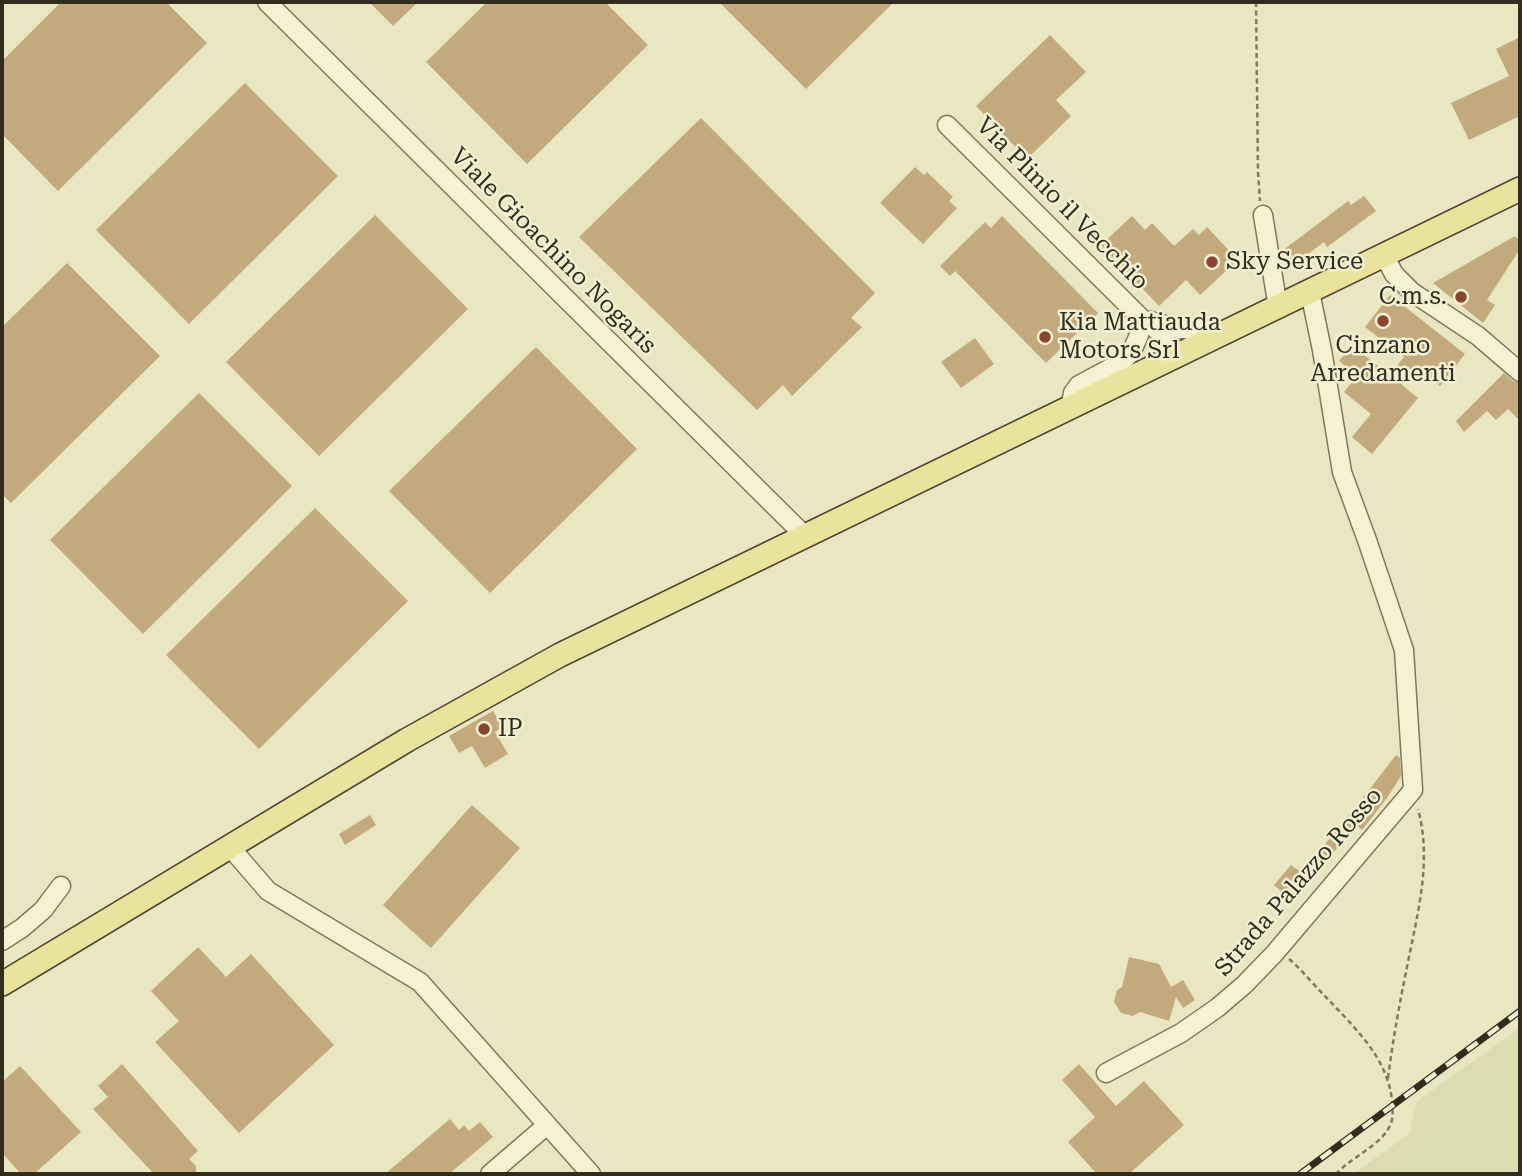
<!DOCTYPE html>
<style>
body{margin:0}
#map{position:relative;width:1522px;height:1176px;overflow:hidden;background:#e9e6c2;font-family:"Roboto Serif",serif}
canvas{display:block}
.frame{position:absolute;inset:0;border:4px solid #322c1e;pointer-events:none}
</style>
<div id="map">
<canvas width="1522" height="1176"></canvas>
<div class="frame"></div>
</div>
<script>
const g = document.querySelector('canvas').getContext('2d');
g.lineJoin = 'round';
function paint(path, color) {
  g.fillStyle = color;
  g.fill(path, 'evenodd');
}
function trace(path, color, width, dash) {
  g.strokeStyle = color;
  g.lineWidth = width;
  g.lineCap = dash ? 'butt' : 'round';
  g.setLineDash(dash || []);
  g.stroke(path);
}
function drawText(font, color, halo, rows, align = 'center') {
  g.font = font + ' "Roboto Serif",serif';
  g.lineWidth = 5;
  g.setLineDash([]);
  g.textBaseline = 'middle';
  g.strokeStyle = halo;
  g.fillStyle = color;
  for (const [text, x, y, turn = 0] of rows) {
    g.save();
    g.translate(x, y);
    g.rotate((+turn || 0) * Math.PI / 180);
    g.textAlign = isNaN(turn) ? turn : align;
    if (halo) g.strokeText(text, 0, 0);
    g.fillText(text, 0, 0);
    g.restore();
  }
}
paint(new Path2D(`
 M1520 1028V1174H1353L1409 1134 1417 1101Z`), '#daddb0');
paint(new Path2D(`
 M61 2H166L207 43 58 191 2 134V61Z
 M369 2H418L393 26Z
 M487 2H605L648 45 527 164 426 62Z
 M719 2H894L806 89Z
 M1050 35 1086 72 1056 100 1071 116 1027 159 976 106Z
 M1520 37V116L1469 140 1451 103 1509 76 1496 49Z
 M245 83 338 176 189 324 96 230Z
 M701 118 875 293 851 318 862 327 792 396 783 385 757 410 579 237Z
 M915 167 924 175 927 172 953 197 949 201 957 208 923 244 880 203Z
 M1364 196 1376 211 1327 247 1324 242 1292 266 1282 251 1348 201 1351 205Z
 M375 215 468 309 319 456 226 362Z
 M1002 216 1098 313 1046 363 955 271 950 276 940 266 985 222 991 228Z
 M1132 216 1145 230 1152 223 1174 246 1193 229 1199 235 1207 227 1238 260 1200 295 1186 280 1159 306 1101 245Z
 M1515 236 1520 241V249L1487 300 1495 305 1483 323 1433 283Z
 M67 263 160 356 11 503 2 494V327Z
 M1390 295 1465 354 1440 386 1415 367 1401 384 1418 398 1372 454 1352 437 1371 414 1344 392 1357 376 1339 361 1352 345 1389 375 1404 357 1365 327Z
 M975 338 994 364 961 388 941 362Z
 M536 347 637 449 490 593 389 491Z
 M1504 373 1513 381 1520 383V421L1508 409 1496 420 1487 411 1464 432 1456 421Z
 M199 393 292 486 143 634 50 540Z
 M315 508 408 601 259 749 166 655Z
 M493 711 503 727 495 732 508 754 485 768 472 746 459 753 449 736Z
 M1396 755 1400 758 1401 776 1387 798 1362 830 1356 825 1324 864 1315 856 1355 808Z
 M472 805 520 848 431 948 383 905Z
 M370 815 376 825 345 845 339 834Z
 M1291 865 1311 879 1292 901 1274 885Z
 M198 947 226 977 251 954 334 1045 239 1133 155 1042 179 1021 151 991Z
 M1129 957 1159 964 1171 987 1183 980 1195 1000 1183 1008 1176 997 1169 1021 1140 1012 1133 1016 1121 1013 1114 1002 1117 990 1122 987Z
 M122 1064 198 1151 189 1159 196 1166V1174H154L93 1109 108 1097 98 1086Z
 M1079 1064 1116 1106 1144 1081 1184 1125 1129 1174H1097L1068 1142 1095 1117 1062 1080Z
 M20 1066 81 1132 34 1174H21L2 1153V1082Z
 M450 1119 459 1130 464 1125 469 1131 480 1122 493 1137 449 1174H385Z`), '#c3aa7c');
const minor = new Path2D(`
 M267 2 805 536
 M947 125 1141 318C1160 331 1166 336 1172 358
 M1263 215 1278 308
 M1384 255 1394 274 1412 292 1478 336 1520 372
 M1151 321 1179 329 1223 331
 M1070 408 1073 393 1079 385 1107 370 1124 360 1131 353 1139 335 1141 318
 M230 847 268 891 420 982 591 1174
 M2 941 22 928 43 910 61 886
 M1106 1073 1181 1033 1217 1008 1244 985 1274 954 1413 790 1404 650 1367 540 1342 472 1322 350 1310 292
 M490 1174 547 1125`);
const major = new Path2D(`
 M2 984 407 740 560 655 1520 189`);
trace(minor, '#81785b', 21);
trace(major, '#4f452f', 26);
trace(new Path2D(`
 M1256 2 1258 172 1260 201
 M1289 959C1301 969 1312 983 1323 994 1352 1025 1388 1057 1392 1101 1392 1108 1394 1116 1391 1123 1384 1144 1351 1157 1336 1174
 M1388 1078C1393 1039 1400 1001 1408 962 1418 911 1432 861 1418 809`), '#81785b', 2.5, [5, 3.5]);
trace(minor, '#f5f2d4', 18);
trace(major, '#e9e39d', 23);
const rail = new Path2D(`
 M1300 1174 1520 1011`);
trace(rail, '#322c1e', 7);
trace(rail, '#f1efd1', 4.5, [13]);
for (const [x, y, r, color] of [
 [1212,262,7,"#894532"],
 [1461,297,7,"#894532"],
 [1383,321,7,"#894532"],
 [1045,337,7,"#894532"],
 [484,729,7,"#894532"]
]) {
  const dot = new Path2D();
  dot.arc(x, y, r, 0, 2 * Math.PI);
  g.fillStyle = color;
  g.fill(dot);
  trace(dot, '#f1efd1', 2.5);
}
drawText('24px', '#322c1e', '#f1efd1', [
 ["Via Plinio il Vecchio",1062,204,45],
 ["Viale Gioachino Nogaris",553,251,45],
 ["Strada Palazzo Rosso",1299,882,-49]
]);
drawText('24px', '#322c1e', '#f1efd1', [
 ["Sky Service",1226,262],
 ["C.m.s.",1447,297,"right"],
 ["Kia Mattiauda",1059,323],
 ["Motors Srl",1059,351],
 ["Cinzano",1383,346,"center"],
 ["Arredamenti",1383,374,"center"],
 ["IP",498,729]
], 'left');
</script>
